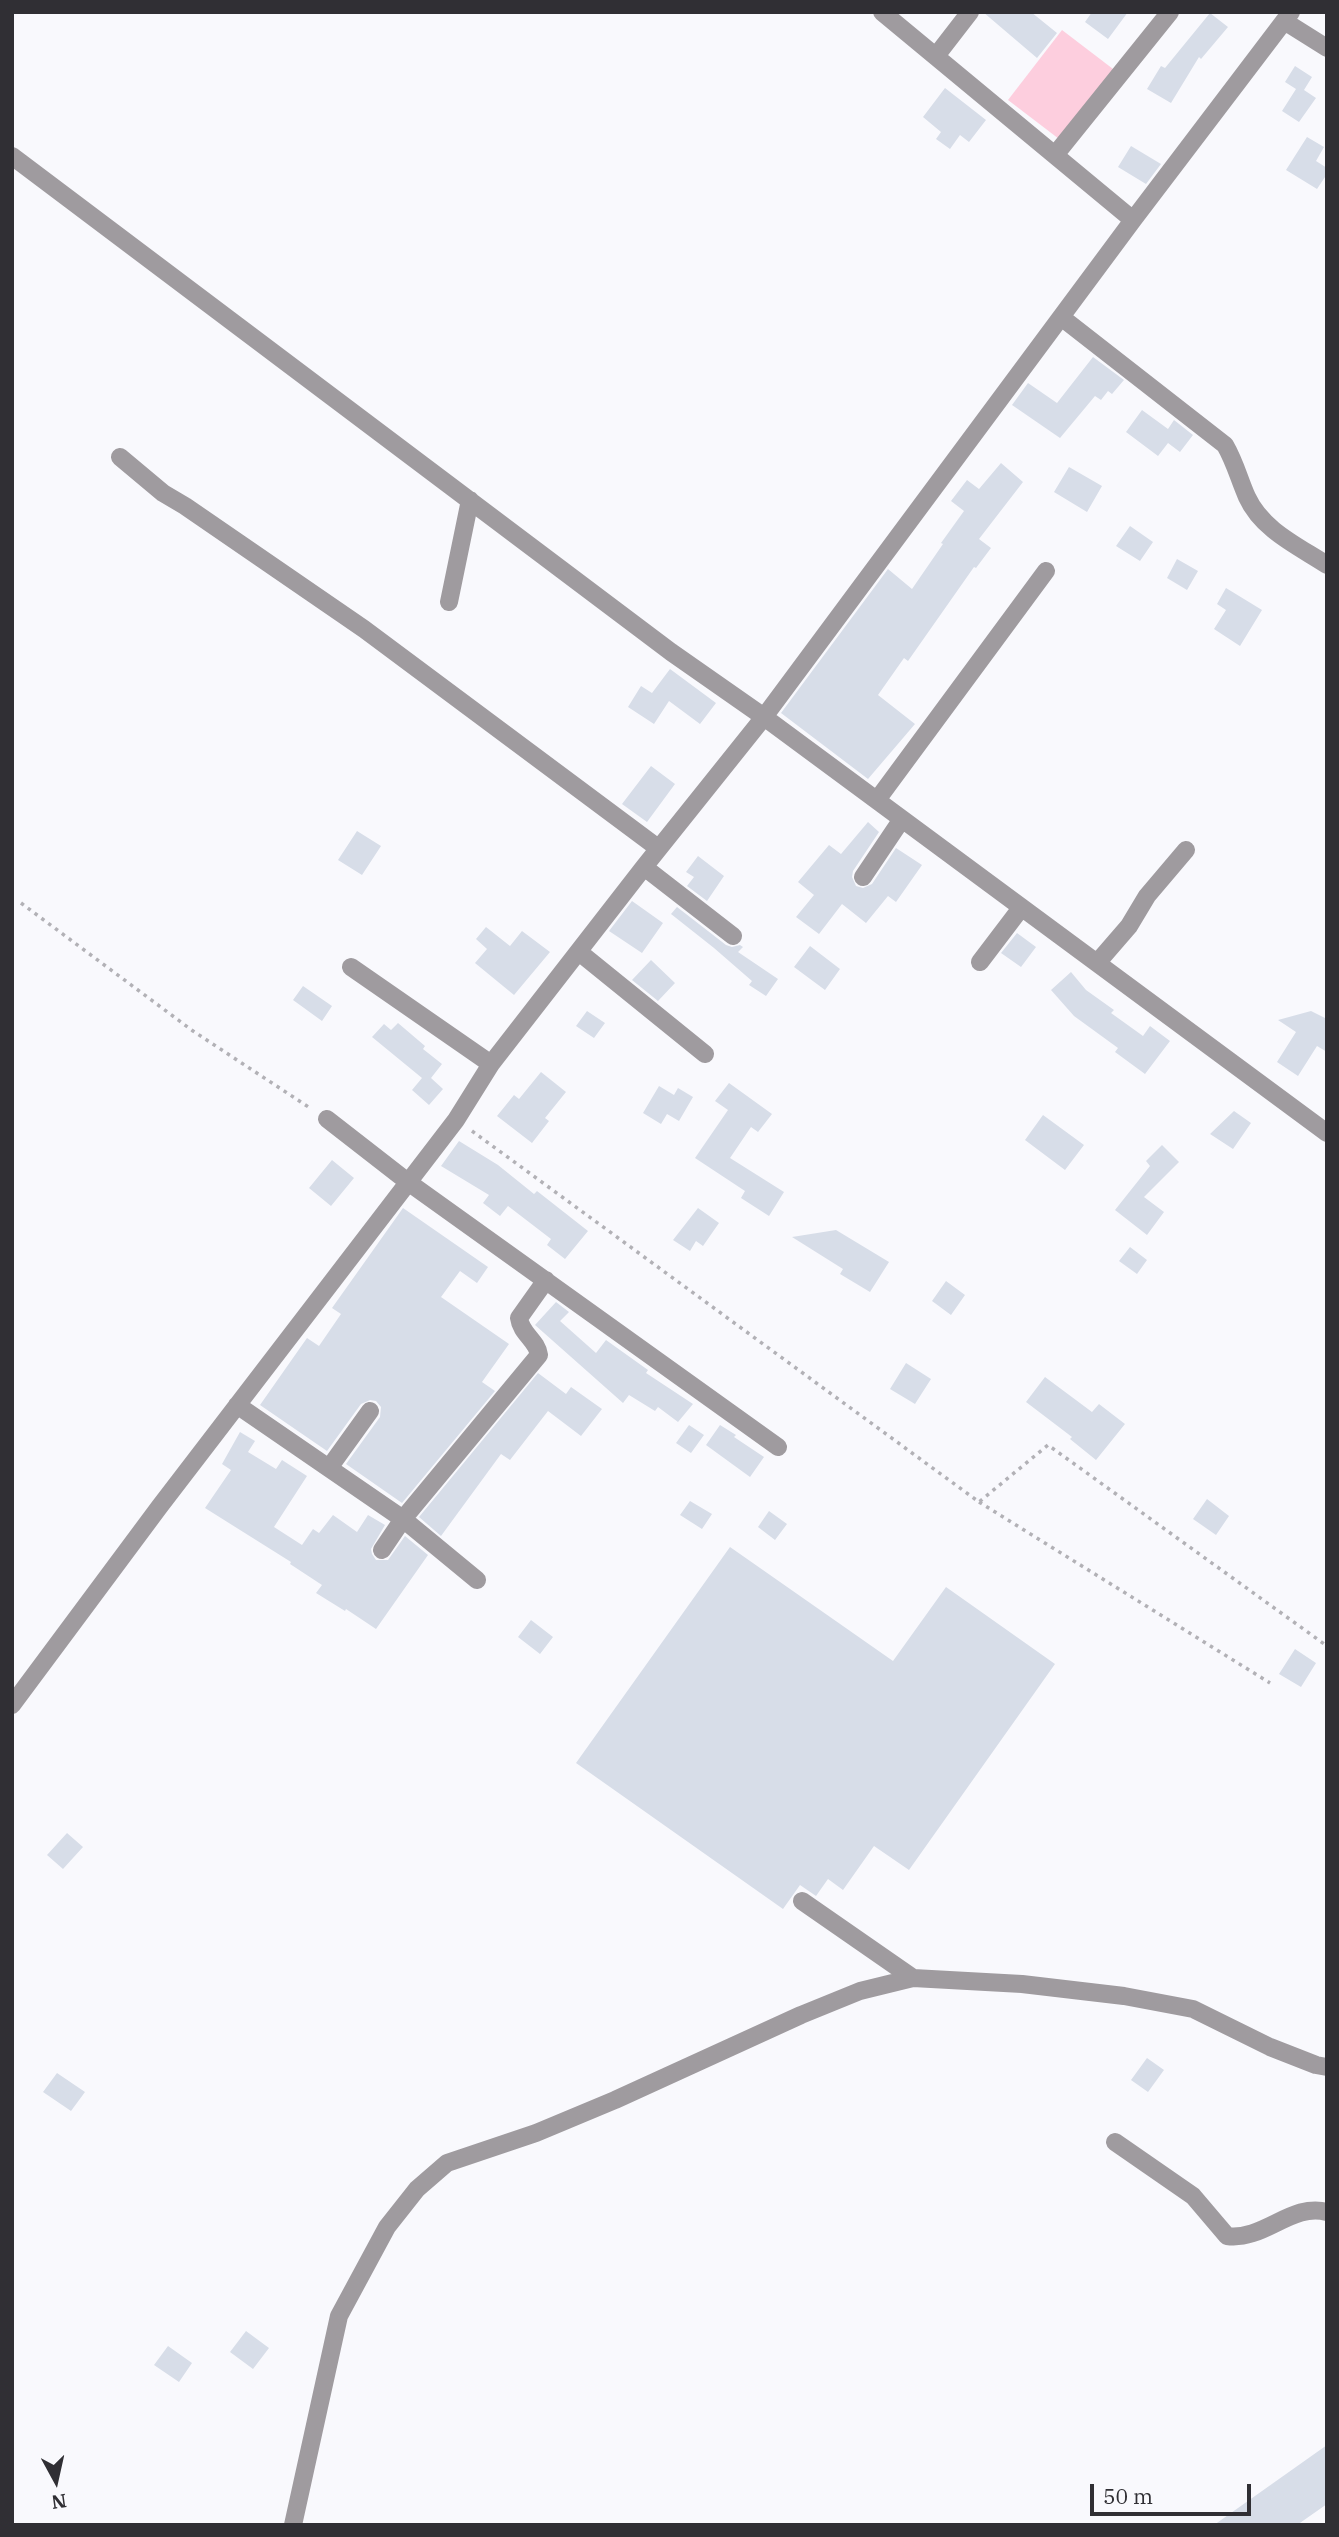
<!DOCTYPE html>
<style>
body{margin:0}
#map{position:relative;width:1339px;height:2537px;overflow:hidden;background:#f9f9fd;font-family:"IBM Plex Serif",serif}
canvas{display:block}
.frame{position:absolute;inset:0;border:14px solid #302f34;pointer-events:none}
.north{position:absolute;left:21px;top:2446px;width:70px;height:70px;-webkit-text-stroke:5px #f9f9fd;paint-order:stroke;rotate:172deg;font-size:19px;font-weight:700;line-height:28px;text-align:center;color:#302f34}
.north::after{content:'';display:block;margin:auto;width:24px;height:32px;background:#302f34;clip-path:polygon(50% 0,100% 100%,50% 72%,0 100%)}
.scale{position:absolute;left:1090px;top:2484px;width:161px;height:32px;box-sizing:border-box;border:4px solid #302f34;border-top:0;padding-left:9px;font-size:21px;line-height:24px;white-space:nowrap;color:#302f34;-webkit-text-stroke:5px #f9f9fd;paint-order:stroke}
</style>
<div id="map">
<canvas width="1339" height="2537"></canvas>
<div class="frame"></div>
<div class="north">N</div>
<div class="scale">50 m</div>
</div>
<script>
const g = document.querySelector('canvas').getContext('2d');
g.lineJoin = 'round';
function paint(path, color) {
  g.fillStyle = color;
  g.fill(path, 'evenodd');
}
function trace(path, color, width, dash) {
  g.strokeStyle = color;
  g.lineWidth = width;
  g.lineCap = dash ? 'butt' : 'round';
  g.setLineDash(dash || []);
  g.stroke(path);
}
paint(new Path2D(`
 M1062 30 1117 72 1063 142 1008 100Z`), '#fdcede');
paint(new Path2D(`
 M983 12H1031L1057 33 1037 58Z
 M1092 12H1128L1108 39 1085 22Z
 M1210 13 1228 27 1201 59 1199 57 1171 103 1147 89 1161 66 1165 68Z
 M1295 66 1312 77 1304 90 1316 98 1299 122 1282 111 1296 89 1285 82Z
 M945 88 986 120 969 142 960 135 950 149 936 139 941 132 923 117Z
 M1307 137 1324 147 1316 161 1327 168V174L1317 189 1286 170Z
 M1131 146 1161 164 1146 184 1118 167Z
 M1093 357 1124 380 1112 394 1108 391 1101 400 1095 396 1060 438 1012 405 1028 383 1057 403Z
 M1142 410 1168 429 1174 420 1193 435 1180 452 1168 443 1158 456 1126 432Z
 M1001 463 1023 482 979 539 991 548 976 568 974 567 908 661 904 658 878 695 915 724 868 779 781 713 888 569 912 589 943 544 941 543 964 511 951 501 967 480 979 489Z
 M1069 467 1102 486 1087 512 1054 492Z
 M1130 526 1153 542 1140 561 1116 546Z
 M1177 559 1198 571 1187 590 1167 578Z
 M1226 588 1262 610 1240 646 1214 629 1226 610 1217 604Z
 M670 669 716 703 700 724 669 701 654 724 628 707 641 686 652 693Z
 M651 766 675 784 647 822 622 804Z
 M868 822 879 832 853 871 852 877 856 886 863 888 872 884 896 848 922 865 896 902 888 896 866 923 842 904 819 934 796 917 814 895 798 882 829 845 841 854Z
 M357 831 381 846 362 875 338 860Z
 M698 856 724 876 707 901 687 886 694 877 686 872Z
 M632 901 663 923 642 953 609 931Z
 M677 907 726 945 732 947 740 945 743 947 738 952 778 979 766 996 749 985 752 981 714 948 671 914Z
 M486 927 510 946 522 931 550 952 514 995 475 963 487 949 476 939Z
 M1017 933 1036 947 1021 967 1001 953Z
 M810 946 840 969 825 990 794 967Z
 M651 960 675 983 658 1001 632 980Z
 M1071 972 1086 990 1114 1010 1111 1013 1143 1036 1150 1026 1170 1041 1145 1074 1115 1052 1118 1048 1074 1016 1051 990Z
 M303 986 332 1006 322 1021 293 1000Z
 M587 1011 605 1023 594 1038 576 1026Z
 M1311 1011 1327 1019V1052L1317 1046 1298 1076 1277 1062 1296 1032 1278 1020Z
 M398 1023 425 1046 423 1049 442 1064 431 1078 443 1089 429 1105 412 1090 422 1078 372 1037 384 1024 391 1030Z
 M541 1072 566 1092 545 1118 549 1121 532 1143 497 1116 514 1095 519 1099Z
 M729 1083 772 1114 758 1132 751 1127 730 1158 784 1192 769 1216 741 1198 745 1191 695 1158 728 1110 715 1101Z
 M659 1086 674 1095 678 1088 693 1097 679 1121 667 1114 661 1124 643 1113Z
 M1234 1111 1251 1123 1233 1149 1210 1134Z
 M1043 1115 1084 1145 1065 1170 1025 1140Z
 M459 1141 498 1165 534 1194 537 1191 588 1231 565 1259 547 1245 551 1239 508 1206 500 1216 483 1203 489 1195 441 1166Z
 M1162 1145 1179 1162 1144 1197 1164 1212 1147 1235 1115 1210 1150 1166 1146 1161Z
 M332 1160 354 1178 331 1206 309 1188Z
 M403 1208 488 1267 477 1283 460 1271 441 1297 509 1344 482 1382 495 1391 402 1503 346 1464 380 1417 381 1407 376 1401 370 1400 361 1404 327 1451 260 1405 307 1338 319 1346 341 1314 332 1308Z
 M698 1208 719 1223 703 1246 696 1241 690 1251 673 1240Z
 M836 1230 889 1262 870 1292 840 1274 843 1269 792 1237Z
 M1130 1247 1147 1260 1137 1274 1119 1261Z
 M946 1281 965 1295 951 1315 932 1301Z
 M556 1302 569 1312 560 1321 596 1353 606 1340 648 1370 646 1373 693 1404 678 1422 658 1407 655 1411 629 1395 623 1403 535 1325Z
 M906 1363 931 1379 915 1404 890 1389Z
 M538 1373 566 1394 571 1387 602 1409 581 1436 548 1411 510 1460 501 1454 441 1536 419 1517Z
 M1045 1377 1092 1412 1099 1404 1125 1424 1096 1460 1070 1439 1072 1437 1026 1402Z
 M689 1425 704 1435 691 1453 676 1443Z
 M720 1425 736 1435 734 1437 764 1457 750 1477 706 1445Z
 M240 1432 255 1441 248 1452 276 1469 282 1460 307 1476 274 1527 302 1545 313 1529 319 1533 333 1515 357 1532 368 1515 385 1525 371 1549 372 1554 376 1560H388L405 1536 428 1555 376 1629 346 1609 345 1611 316 1593 322 1585 290 1564 291 1562 205 1508 231 1470 222 1464Z
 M1207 1499 1229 1516 1216 1535 1193 1519Z
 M690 1501 712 1514 702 1529 680 1515Z
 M769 1511 787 1524 775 1540 758 1527Z
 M730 1547 893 1661 946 1587 1055 1664 909 1870 874 1846 843 1890 828 1879 816 1896 800 1885 783 1909 576 1763Z
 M531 1620 553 1637 540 1654 518 1637Z
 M1295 1649 1316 1663 1301 1687 1279 1674Z
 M67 1833 83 1847 63 1869 47 1855Z
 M1147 2058 1164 2070 1148 2092 1131 2080Z
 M57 2073 85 2092 71 2111 43 2092Z
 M246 2331 269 2348 253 2369 230 2352Z
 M168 2346 192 2363 179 2382 154 2365Z
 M1327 2445V2504L1297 2525H1214Z`), '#d7dde8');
trace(new Path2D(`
 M21 903 193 1031 310 1108
 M472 1131 979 1502 1048 1445 1327 1646
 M979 1502 1270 1683`), '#b2b1b6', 3.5, [3.5, 5]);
trace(new Path2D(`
 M882 12 1133 220
 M1284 21 1327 48
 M936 56 970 12
 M1055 155 1170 12
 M12 156 671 652 764 717 1327 1133
 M1061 317 1225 445C1235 462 1239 479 1247 497 1262 530 1298 546 1327 565
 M120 457 163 493 185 506 364 629 658 848
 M449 602 470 500
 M877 800 1046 571
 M644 867 733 936
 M863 877 902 819
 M579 952 705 1054
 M980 962 1021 908
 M1097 963 1129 926 1147 896 1186 850
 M351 967 491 1064
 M327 1119 408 1182 778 1447
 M237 1405 403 1519 477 1580
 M329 1468 370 1411
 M382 1550 403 1519 539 1355C537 1340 521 1334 519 1318L546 1280
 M12 1705 160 1506 456 1120 491 1064 644 867 764 717 1133 220 1291 12
 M802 1901 913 1978
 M1115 2142 1193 2196 1227 2236C1264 2241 1292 2202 1327 2212
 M293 2525 339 2316 387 2227 417 2189 447 2163 536 2133 615 2100 801 2015 860 1991 913 1978 1022 1984 1124 1996 1193 2009 1270 2047 1316 2065 1327 2067`), '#9f9b9f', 18);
</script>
